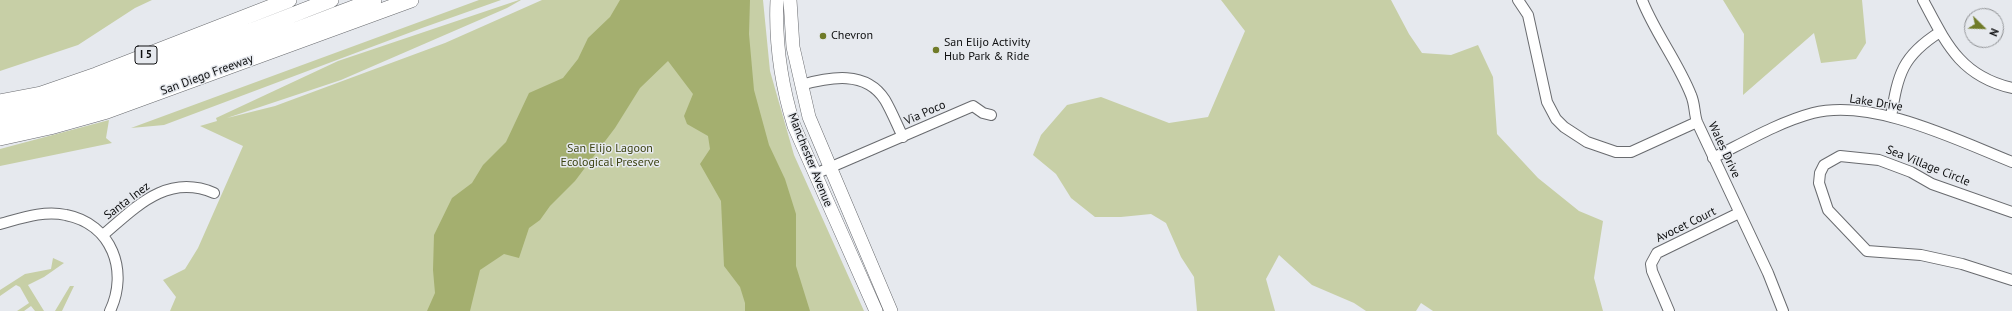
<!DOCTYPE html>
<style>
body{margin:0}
#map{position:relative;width:2012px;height:311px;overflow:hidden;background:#e6e9ee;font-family:"PT Sans",sans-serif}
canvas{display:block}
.north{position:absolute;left:1964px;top:8px;width:40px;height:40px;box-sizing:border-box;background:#e6e9ee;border:1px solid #909295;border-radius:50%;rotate:113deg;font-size:11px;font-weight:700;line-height:16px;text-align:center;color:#0e0f10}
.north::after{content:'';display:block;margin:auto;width:14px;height:18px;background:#707b28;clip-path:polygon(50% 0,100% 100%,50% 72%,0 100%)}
</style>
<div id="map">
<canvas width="2012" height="311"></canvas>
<div class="north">N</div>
</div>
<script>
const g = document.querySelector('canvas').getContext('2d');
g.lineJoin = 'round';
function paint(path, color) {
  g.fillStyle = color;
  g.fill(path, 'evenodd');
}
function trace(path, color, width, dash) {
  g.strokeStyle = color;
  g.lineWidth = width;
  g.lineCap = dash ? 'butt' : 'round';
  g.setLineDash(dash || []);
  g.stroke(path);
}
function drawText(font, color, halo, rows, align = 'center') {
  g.font = font + ' "PT Sans",sans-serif';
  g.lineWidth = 3;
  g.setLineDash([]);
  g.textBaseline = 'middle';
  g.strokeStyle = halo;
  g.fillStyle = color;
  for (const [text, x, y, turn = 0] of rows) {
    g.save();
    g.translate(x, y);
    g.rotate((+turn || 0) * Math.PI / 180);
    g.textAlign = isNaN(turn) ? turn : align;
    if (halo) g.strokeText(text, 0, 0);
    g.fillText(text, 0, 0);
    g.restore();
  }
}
paint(new Path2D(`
 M0 0H152L135 8 78 45 0 71Z
 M479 0H501L422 28 164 125 131 128Z
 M519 0H521L507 8 341 80 227 118 275 106 445 43 542 0H763L770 71 794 155 864 311H170L176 297 163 280 185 269 198 248 243 146 200 126 217 121 216 118 338 61Z
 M1221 0H1391L1409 34 1422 53 1451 55 1478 45 1493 77 1497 134 1538 178 1579 211 1603 221 1594 278 1603 311H1433L1421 303 1416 311H1366L1354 303 1312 285 1279 255 1266 279 1275 311H1197L1194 277 1181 257 1166 223 1151 214 1121 217H1095L1071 198 1056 174 1033 155 1041 135 1067 105 1101 97 1169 123 1208 117 1245 31Z
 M1723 0H1862L1866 43 1856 59 1821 63 1814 33 1743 95 1744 34Z
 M109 120 106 138 112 143 0 166V149Z
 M53 258 64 263 44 277 28 285 44 311H35L31 306 24 311H17L29 303 20 287 16 285 0 296V290L25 274 51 269Z
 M70 286H74L62 311H55Z`), '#c7cfa6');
paint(new Path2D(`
 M620 0H750L749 34 754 90 769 145 785 179 796 214V266L810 311H745V303L740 287 724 266 721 201 700 164 710 149 708 136 687 124 684 116 693 94 668 61 640 88 615 128 575 181 550 206 540 220 529 228 519 258 504 254 480 270 470 311H427L435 293 433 270 434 235 452 198 472 183 483 165 506 142 529 93 563 78 578 59 588 38 610 17Z`), '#a4af6f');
const minor = new Path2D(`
 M1518 0 1528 15 1547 102 1556 119 1564 127 1587 142 1616 152H1631L1697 122
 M1642 0C1655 33 1678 62 1691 95 1695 104 1694 113 1697 122L1768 273 1783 311
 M1923 0C1946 43 1960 76 2012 88
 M801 85C830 77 866 70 885 100 892 112 897 125 903 137
 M1891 117C1898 74 1902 56 1940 32
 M1713 158C1745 142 1779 122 1813 113 1873 98 1957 140 2012 162
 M815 174 973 106 983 113 991 115
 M2012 212 1932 184 1911 172 1879 160 1840 156 1824 165 1820 173 1819 183 1828 210 1867 251 1921 255 1962 264 2012 280
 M0 224C22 218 44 210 66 215 112 224 129 271 110 311
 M103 235C136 207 167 173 214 193
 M1669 311 1652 271 1651 264 1657 253 1739 213`);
const major = new Path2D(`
 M777 0C775 44 781 84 794 126L876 311
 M790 0 793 47 809 117 891 311`);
const highway = new Path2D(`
 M0 102 41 94 96 75 289 0
 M0 114C113 86 222 42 331 0
 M0 126C128 96 251 47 374 0
 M0 138 50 127 107 111 411 0`);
trace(minor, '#696b6f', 12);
trace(major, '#696b6f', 14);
trace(highway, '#696b6f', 16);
trace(minor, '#fff', 10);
trace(major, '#fff', 13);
trace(highway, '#fff', 15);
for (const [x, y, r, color] of [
 [823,36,4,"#707b28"],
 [936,50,4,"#707b28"]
]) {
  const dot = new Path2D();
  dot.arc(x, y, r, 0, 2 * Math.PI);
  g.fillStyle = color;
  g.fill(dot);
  trace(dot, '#e6e9ee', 1.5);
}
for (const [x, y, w] of [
 [146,55,22]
]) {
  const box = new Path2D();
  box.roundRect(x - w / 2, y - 9, w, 18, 3);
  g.fillStyle = '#e6e9ee';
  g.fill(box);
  trace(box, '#0e0f10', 1);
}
drawText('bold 11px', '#0e0f10', null, [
 ["I 5",146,55]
]);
drawText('12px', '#0e0f10', '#e6e9ee', [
 ["Chevron",831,36],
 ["San Elijo Activity",944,43],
 ["Hub Park & Ride",944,57]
], 'left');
drawText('12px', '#0e0f10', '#e6e9ee', [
 ["San Diego Freeway",207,75,-20],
 ["Lake Drive",1876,103,9],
 ["Via Poco",925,113,-24],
 ["Wales Drive",1724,150,65],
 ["Manchester Avenue",810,160,68],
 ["Sea Village Circle",1928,166,22],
 ["Santa Inez",127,201,-37],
 ["Avocet Court",1686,225,-26]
]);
drawText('12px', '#3d4413', '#e6e9ee', [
 ["San Elijo Lagoon",610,149],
 ["Ecological Preserve",610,163]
]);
</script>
